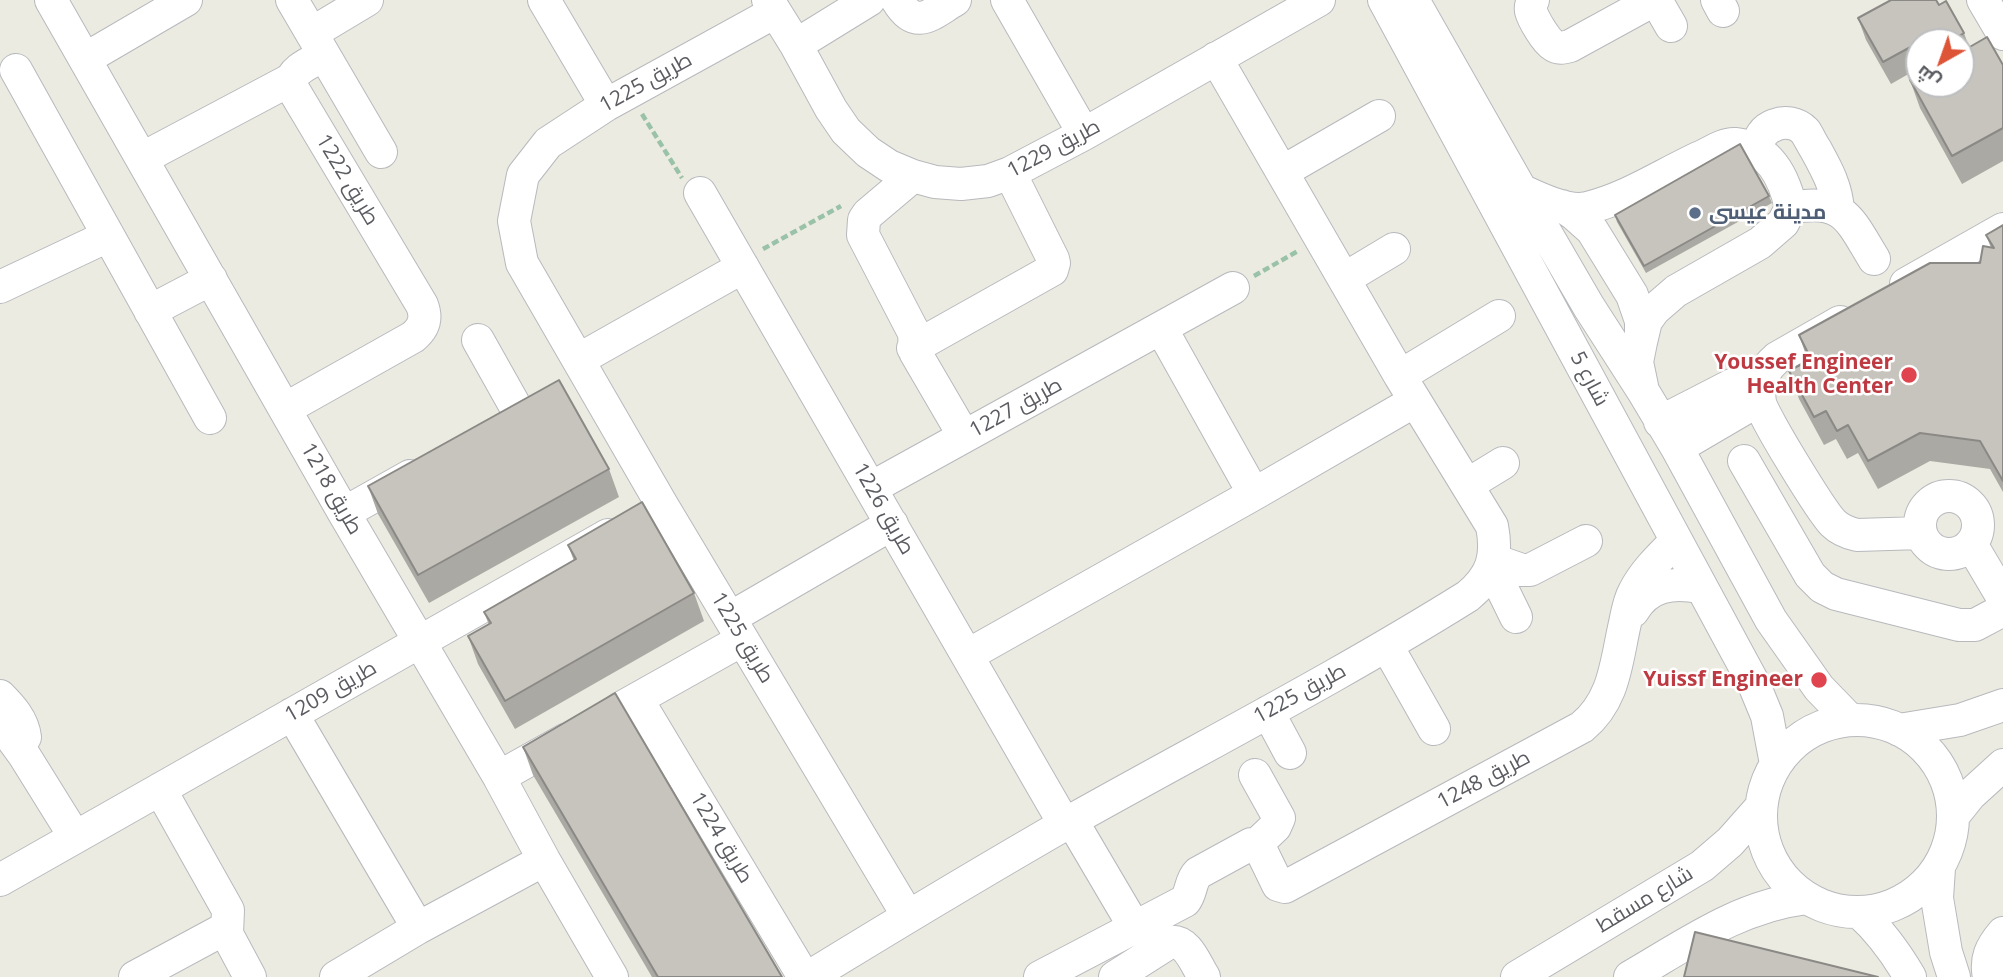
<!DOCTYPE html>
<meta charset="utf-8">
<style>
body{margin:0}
#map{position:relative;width:2003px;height:977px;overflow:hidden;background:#ecebe1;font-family:"Open Sans",Cairo,sans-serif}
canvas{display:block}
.north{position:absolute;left:1905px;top:28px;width:70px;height:70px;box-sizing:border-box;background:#fff;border:2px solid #bdbec0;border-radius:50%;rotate:220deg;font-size:19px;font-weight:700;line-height:28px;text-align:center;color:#5a5c61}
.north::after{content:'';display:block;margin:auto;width:24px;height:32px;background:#dd5437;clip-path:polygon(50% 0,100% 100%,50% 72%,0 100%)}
</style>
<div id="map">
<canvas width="2003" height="977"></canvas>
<div class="north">ش</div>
</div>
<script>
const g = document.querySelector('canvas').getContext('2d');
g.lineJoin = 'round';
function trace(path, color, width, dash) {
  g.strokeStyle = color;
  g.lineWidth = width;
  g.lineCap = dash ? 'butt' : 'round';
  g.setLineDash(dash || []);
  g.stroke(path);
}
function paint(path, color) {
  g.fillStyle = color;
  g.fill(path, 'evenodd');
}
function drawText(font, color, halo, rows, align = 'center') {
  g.font = font + ' "Open Sans",Cairo,sans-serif';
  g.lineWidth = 5;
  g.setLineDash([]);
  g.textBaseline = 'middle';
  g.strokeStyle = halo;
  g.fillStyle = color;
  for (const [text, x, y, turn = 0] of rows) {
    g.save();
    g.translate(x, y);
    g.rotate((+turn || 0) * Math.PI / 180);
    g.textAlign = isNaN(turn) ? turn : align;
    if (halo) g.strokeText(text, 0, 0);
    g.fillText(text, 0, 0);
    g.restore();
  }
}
const minor = new Path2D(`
 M51 0 344 513 499 777 544 860 612 977
 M292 0 381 152
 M544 0 606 105
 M768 0 796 45 831 109 846 131 868 152 889 166 913 176 935 182 961 184 988 181 1010 173 1084 134 1319 0
 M897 0C916 32 931 14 955 0
 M1007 0 1084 134
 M1384 0 1753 682 1767 716 1776 764
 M1413 0 1521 190 1589 307 1643 391 1677 448 1771 620 1819 688 1850 720
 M1533 0C1531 5 1530 6 1531 11 1533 19 1546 41 1553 45 1558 49 1563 48 1570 46L1654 0
 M1656 0 1671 26
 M1717 0 1723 11
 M1983 0 2003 34
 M775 12 606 105 548 143 523 175 514 221 522 263 662 505 908 916
 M312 33 367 0
 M796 45 869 0
 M85 59 186 0
 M16 70 210 418
 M1756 150C1759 138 1763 129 1775 125 1785 121 1797 123 1805 131 1809 137 1812 144 1816 150 1827 170 1837 188 1838 211
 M143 158 290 80
 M1282 172 1379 116
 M913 176 868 214 864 220 863 235 914 333 915 352 964 436
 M1521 190C1538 198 1568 213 1587 208 1629 198 1666 172 1705 155 1713 151 1726 143 1735 144 1770 148 1784 177 1791 208L1783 223 1760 243 1676 291 1654 310 1646 321 1641 342 1637 362 1642 386
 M700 193 1065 825
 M1562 206 1574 214 1592 230 1632 295 1641 321V340
 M1791 208C1844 197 1850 220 1874 259
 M1344 279 1394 249
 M1906 284 2003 229
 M0 287 108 236
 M150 311 211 279
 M1840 322 1777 358C1764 369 1757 384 1760 402 1762 415 1822 512 1833 523 1840 530 1848 533 1857 535L1921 533
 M1161 328 1254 494
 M478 340 519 413
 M913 348 1052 270 1054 263 1053 259 1010 173
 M578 360 743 267
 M1400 376 1499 316
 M285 409 413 337C424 328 427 318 422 305L290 84C292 69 312 62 324 55
 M1660 422 1732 385 1765 372
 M1677 448 1759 400
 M1744 461 1810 575 1822 587 1836 594 1959 625H1975L2003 610
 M1467 485 1503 463
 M871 488 1233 288
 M1920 525a29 29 0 1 1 58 0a29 29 0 1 1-58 0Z
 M344 513 410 476
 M1971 544 2003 598
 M1493 560 1522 570H1530L1586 541
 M1491 566 1516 617
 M1633 611C1648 585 1672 582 1700 587
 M730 618 892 524
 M1387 646 1434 729
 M968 655 1254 494 1415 401
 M0 696C11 707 23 720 25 737
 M637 699 804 977
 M619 709 742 640
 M1268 712 1290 753
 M292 714 418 928
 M1761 816a96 96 0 1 1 192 0a96 96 0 1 1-192 0Z
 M0 722 24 755 75 837
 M1899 730 1960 720 2003 705
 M1255 775 1279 818 1275 827 1256 845
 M499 777 565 740
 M160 789 228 910 227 934 250 977
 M1954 815 1970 795 2003 765
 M1072 821 1135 928
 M1939 868 1937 898 1946 952 1954 977
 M0 880 608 535
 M1860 913C1881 932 1896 953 1910 977
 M135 977 226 928
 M336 977 418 928 544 860
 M809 977C897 923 985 870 1074 819 1206 745 1340 676 1468 596 1492 576 1498 557 1492 526L1400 376 1216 58
 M1040 977 1185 901C1192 892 1190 881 1198 873L1251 844 1260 848 1278 885 1285 887 1582 727C1615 700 1616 662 1625 623 1627 613 1629 601 1634 592 1644 572 1661 556 1676 541
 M1115 977 1170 942C1188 940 1195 963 1204 977
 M1517 977 1702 866 1730 842 1761 807
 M1630 977C1687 944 1739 906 1806 898
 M1989 977C1985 959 1991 947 2003 933`);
trace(minor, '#b7b9bd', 34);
trace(new Path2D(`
 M642 114 682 178
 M763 249 841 206
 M1254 276 1298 251`), '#99c2a8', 4.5, [7, 3.5]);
trace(minor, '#fff', 32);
paint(new Path2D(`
 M1939 5 1964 33 1969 47 2003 65V161L1962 184 1920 108 1910 80 1961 84V42H1919V68L1891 84 1866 40 1858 18Z
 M1769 196 1772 203 1646 273 1617 222 1615 215Z
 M2003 225V492L1990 469 1930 461 1878 489 1858 453 1847 459 1836 439 1824 445 1799 399 1789 371 1808 361 1799 335 1980 263 1991 248 1986 235Z
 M609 469 619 497 429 603 378 514 368 486Z
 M568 545 694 593 704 621 515 729 478 664 468 636 489 625 484 612 574 561Z
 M523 747 782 977H652L533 775Z`), '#aba9a3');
const building = new Path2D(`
 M1891 0H1936L1939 5 1946 1 1964 33 1948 42H1919V49L1916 44 1883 62 1858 18Z
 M1987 37 2003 65V128L1952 156 1910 80 1919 75V84H1961V52Z
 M1740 144 1769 196 1644 266 1615 215Z
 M2003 225V481L1980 441 1920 433 1868 461 1848 425 1837 431 1826 411 1814 417 1789 371 1811 359 1799 335 1930 263H1980L1983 246 1994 248 1986 235Z
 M559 380 609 469 418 575 368 486Z
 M642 502 694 593 505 701 468 636 491 623 484 612 576 559 568 545Z
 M615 693 782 977H658L523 747Z
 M1695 932 1878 977H1684Z`);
paint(building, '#c7c4be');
trace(building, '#8b8985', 2);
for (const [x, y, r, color] of [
 [1695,213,7,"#5c6f8a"],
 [1909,375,9,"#e0444e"],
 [1819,680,9,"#e0444e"]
]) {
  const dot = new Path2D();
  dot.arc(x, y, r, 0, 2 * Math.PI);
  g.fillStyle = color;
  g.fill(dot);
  trace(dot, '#fff', 2.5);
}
drawText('21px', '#5a5c61', '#fff', [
 ["طريق 1225",646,83,-29],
 ["طريق 1229",1054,149,-28],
 ["طريق 1222",347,180,59],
 ["شارع 5",1589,379,62],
 ["طريق 1227",1016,408,-29],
 ["طريق 1218",331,489,60],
 ["طريق 1226",883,509,60],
 ["طريق 1225",742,638,59],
 ["طريق 1209",331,692,-30],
 ["طريق 1225",1300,694,-29],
 ["طريق 1248",1484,780,-28],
 ["طريق 1224",721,838,59],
 ["شارع مسقط",1645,900,-31]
]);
drawText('bold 21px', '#4e5e75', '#fff', [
 ["مدينة عيسى",1709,213]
], 'left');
drawText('bold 21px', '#be3a42', '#fff', [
 ["Youssef Engineer",1893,363],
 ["Health Center",1893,387],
 ["Yuissf Engineer",1803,680]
], 'right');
</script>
